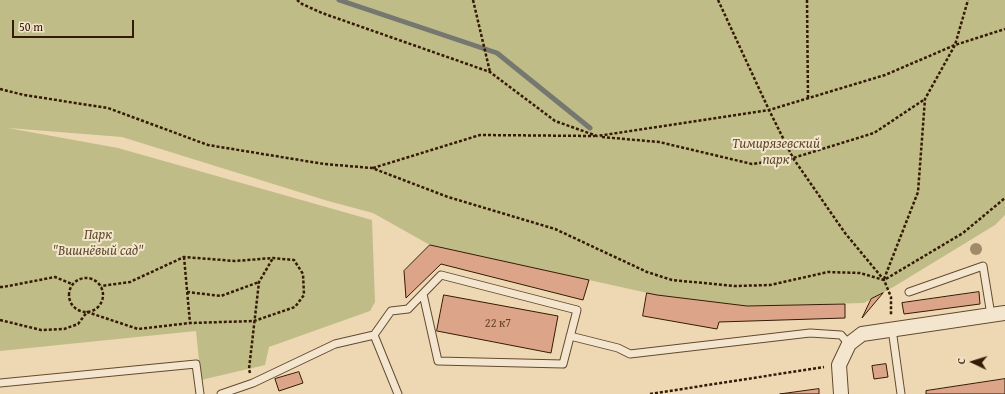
<!DOCTYPE html>
<meta charset="utf-8">
<style>
body{margin:0}
#map{position:relative;width:1005px;height:394px;overflow:hidden;background:#eed8b3;font-family:"Gentium Book Plus",serif}
canvas{display:block}
.north{position:absolute;left:953px;top:342px;width:40px;height:40px;-webkit-text-stroke:3px #f4e6ce;paint-order:stroke;rotate:274deg;font-size:11px;font-weight:700;line-height:16px;text-align:center;color:#351a05}
.north::after{content:'';display:block;margin:auto;width:14px;height:18px;background:#351a05;clip-path:polygon(50% 0,100% 100%,50% 72%,0 100%)}
.scale{position:absolute;left:12px;top:20px;width:122px;height:18px;box-sizing:border-box;border:2px solid #351a05;border-top:0;padding-left:5px;font-size:12px;line-height:14px;white-space:nowrap;color:#351a05;-webkit-text-stroke:3px #f4e6ce;paint-order:stroke}
</style>
<div id="map">
<canvas width="1005" height="394"></canvas>
<div class="north">С</div>
<div class="scale">50 m</div>
</div>
<script>
const g = document.querySelector('canvas').getContext('2d');
g.lineJoin = 'round';
function paint(path, color) {
  g.fillStyle = color;
  g.fill(path, 'evenodd');
}
function trace(path, color, width, dash) {
  g.strokeStyle = color;
  g.lineWidth = width;
  g.lineCap = dash ? 'butt' : 'round';
  g.setLineDash(dash || []);
  g.stroke(path);
}
function drawText(font, color, halo, rows, align = 'center') {
  g.font = font + ' "Gentium Book Plus",serif';
  g.lineWidth = 4;
  g.setLineDash([]);
  g.textBaseline = 'middle';
  g.strokeStyle = halo;
  g.fillStyle = color;
  for (const [text, x, y, turn = 0] of rows) {
    g.save();
    g.translate(x, y);
    g.rotate((+turn || 0) * Math.PI / 180);
    g.textAlign = isNaN(turn) ? turn : align;
    if (halo) g.strokeText(text, 0, 0);
    g.fillText(text, 0, 0);
    g.restore();
  }
}
paint(new Path2D(`
 M0 0H1005V215L995 225 895 286 864 303 747 306 657 295 430 245 373 213 328 201 122 137 8 128 118 148 372 220 375 302 370 311 269 347 265 365 201 380 196 331 0 351Z`), '#c0bc87');
trace(new Path2D(`
 M339 0 497 53 590 128`), '#757871', 5);
const building = new Path2D(`
 M430 245 589 280 583 300 441 264 406 298 404 271Z
 M979 292 980 304 904 314 902 303Z
 M647 293 657 295 747 306 845 304V318L719 322 717 329 643 316Z
 M883 293 862 318 871 299Z
 M444 295 558 316 551 353 437 331Z
 M886 364 888 377 874 379 872 366Z
 M299 372 303 383 279 391 275 379Z
 M1005 379V394H926V391Z
 M819 389V394H780Z`);
paint(building, '#dca589');
trace(building, '#351a05', 1);
const lane = new Path2D(`
 M909 292 983 266 991 315
 M892 329 901 394
 M374 335 391 311 408 309 441 275 577 310 563 364 438 361 423 294
 M570 336 618 348 630 354 810 333 841 335 849 344
 M0 383 196 364 200 394
 M221 394 253 383 335 344 374 335 398 394`);
const street = new Path2D(`
 M841 394 839 365 849 344 862 334 1005 313`);
trace(lane, '#634a30', 9);
trace(street, '#634a30', 16);
trace(new Path2D(`
 M297 0 302 4 322 13 490 72 555 121 597 136 769 110 885 75 955 45 1005 29
 M473 0 490 72
 M718 0 769 110 793 158 845 233 884 280 891 297V315
 M807 0 808 99
 M0 89 24 95 108 108 208 145 324 164 372 168 448 197 555 229 647 272 672 280 735 286 770 285 828 272 860 273 884 280 963 233 1005 198
 M602 137 659 142 752 164 793 158 874 133 925 99
 M373 168 480 135 595 136
 M184 257 190 323
 M69 295a17 17 0 1 1 34 0a17 17 0 1 1-34 0Z
 M884 279 918 192 925 99 955 45 968 0
 M0 287H3L55 277 72 284
 M187 292 221 296 259 282
 M0 320 41 330 64 329 78 324 87 312 138 329 190 323 254 321 295 307 304 295 303 274 294 260 273 258 235 261 184 257 130 282 101 286
 M250 373 249 369 259 282 273 258
 M650 394 824 367`), '#351a05', 2.5, [3, 2]);
trace(lane, '#f4e6ce', 7);
trace(street, '#f4e6ce', 14);
g.fillStyle = '#9f8a69';
for (const [x, y] of [
 [976,249]
]) {
  g.beginPath();
  g.arc(x, y, 6, 0, 2 * Math.PI);
  g.fill();
}
drawText('12px', '#5f3d26', null, [
 ["22 к7",498,324]
]);
drawText('italic 14px', '#5f4b2c', '#f4e6ce', [
 ["Тимирязевский",776,144],
 ["парк",776,160],
 ["Парк",98,235],
 ["\"Вишнёвый сад\"",98,251]
]);
</script>
